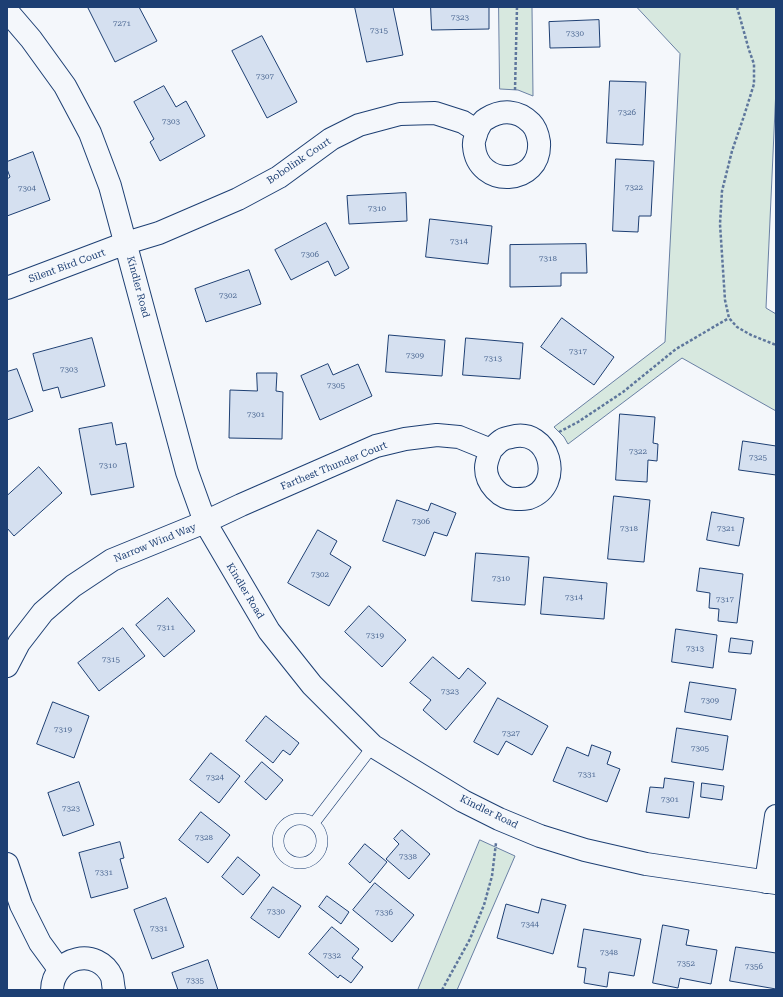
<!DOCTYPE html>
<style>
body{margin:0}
#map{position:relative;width:783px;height:997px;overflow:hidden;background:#f4f7fb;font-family:"Roboto Serif",serif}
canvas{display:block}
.frame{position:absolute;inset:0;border:8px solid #1d3f73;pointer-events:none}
</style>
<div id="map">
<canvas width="783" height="997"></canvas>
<div class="frame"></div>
</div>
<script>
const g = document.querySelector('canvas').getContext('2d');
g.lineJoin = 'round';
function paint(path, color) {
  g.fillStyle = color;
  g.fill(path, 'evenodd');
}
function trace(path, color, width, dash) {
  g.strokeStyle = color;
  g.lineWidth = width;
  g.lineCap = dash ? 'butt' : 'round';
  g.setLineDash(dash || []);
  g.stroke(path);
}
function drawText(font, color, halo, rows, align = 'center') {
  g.font = font + ' "Roboto Serif",serif';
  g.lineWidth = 3;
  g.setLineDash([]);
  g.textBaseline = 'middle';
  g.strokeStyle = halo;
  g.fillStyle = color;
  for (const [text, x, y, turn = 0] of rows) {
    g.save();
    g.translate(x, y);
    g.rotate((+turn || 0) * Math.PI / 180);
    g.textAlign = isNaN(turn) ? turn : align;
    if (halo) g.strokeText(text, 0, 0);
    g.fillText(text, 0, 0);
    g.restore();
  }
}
const green = new Path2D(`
 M499 7H532L533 96 518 90 500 89Z
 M637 7H776V88L766 308 776 314V411L682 358 568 444 564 437 554 427 665 342 680 54Z
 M480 840 515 856 457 990H418Z`);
paint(green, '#d7e8df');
trace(green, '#687fa3', 1);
const building = new Path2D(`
 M90 7H139L157 41 115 62 88 8Z
 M355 7H393L403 55 367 62Z
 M431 7H489V29L432 30Z
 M599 20 600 47 550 48 549 22Z
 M262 36 297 102 267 118 232 51Z
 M610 81 646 82 643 145 607 143Z
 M164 86 176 107 186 101 205 136 160 161 150 142 154 139 134 102Z
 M33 152 50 200 7 216V179L10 177 7 169V162Z
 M616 159 654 161 651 216H639L638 232 613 231Z
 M406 193 407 221 349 224 347 196Z
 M430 219 492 226 488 264 426 257Z
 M326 223 349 268 335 276 328 261 291 280 275 250Z
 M586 244 587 273H561V286L510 287V245Z
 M249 270 261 304 206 322 195 289Z
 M562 318 614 357 594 385 541 347Z
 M389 335 445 340 442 376 386 372Z
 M92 338 105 386 61 398 58 387 43 391 33 354Z
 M466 338 523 343 520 379 463 375Z
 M328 364 333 375 358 364 372 396 320 420 301 376Z
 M17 369 33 411 7 420V372Z
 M257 373H277L276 391 283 392 282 439 229 438 230 390 257 391Z
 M620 414 655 417 653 443 658 444 657 461 648 460 647 482 616 480Z
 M112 423 116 445 126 443 134 487 91 495 79 429Z
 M743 441 776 446V475L739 470Z
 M39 467 62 493 14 536 7 528V496Z
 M614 496 650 500 644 562 608 559Z
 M397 500 428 511 431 503 456 513 447 536 434 532 425 556 383 541Z
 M712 512 744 518 739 546 707 540Z
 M318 530 337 541 330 554 351 567 329 606 288 583Z
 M476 553 529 557 525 605 472 601Z
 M700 568 743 574 737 623 718 621 719 609 709 608 710 593 697 591Z
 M544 577 607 583 604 619 541 614Z
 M168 598 195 631 164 657 136 625Z
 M369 606 406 640 382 667 345 632Z
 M123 628 145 656 99 691 78 663Z
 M676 629 717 635 713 668 672 662Z
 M731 638 753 641 751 654 729 652Z
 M433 657 459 679 468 668 486 683 446 730 423 710 431 700 410 683Z
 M690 682 736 689 731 720 685 712Z
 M498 698 548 726 532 755 506 741 498 755 474 742Z
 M53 702 89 716 74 758 37 744Z
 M266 716 299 743 290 755 283 750 273 763 246 741Z
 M677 728 728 736 723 770 672 762Z
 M592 745 611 752 607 764 620 769 607 802 553 781 567 747 588 756Z
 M211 753 240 776 219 803 190 780Z
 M262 762 283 780 266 800 245 782Z
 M665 778 694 782 689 818 646 812 650 787 663 788Z
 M79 782 94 825 63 836 48 793Z
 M702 783 724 786 722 800 701 797Z
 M201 812 230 835 208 863 179 840Z
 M402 830 430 854 409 879 386 859 399 844 394 839Z
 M120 842 124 858 120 859 128 888 91 898 79 853Z
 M365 844 387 862 370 883 349 864Z
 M238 857 260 875 243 895 222 877Z
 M375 883 414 915 392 942 353 910Z
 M273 887 301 906 279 938 251 918Z
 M327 896 349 912 341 924 319 907Z
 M166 898 184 947 152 959 134 910Z
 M542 899 566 905 553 954 497 938 506 904 538 913Z
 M663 925 689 930 686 945 717 950 711 984 680 978 678 988 653 983Z
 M332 927 359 949 352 958 363 967 351 983 340 975 338 978 309 954Z
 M584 929 641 939 634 976 609 972 607 987 584 983 586 968 578 967Z
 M736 947 776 953V989L730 981Z
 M208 960 218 990H178L172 973Z`);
paint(building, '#d5e0f0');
trace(building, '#1d3f73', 1);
const lane = new Path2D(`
 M278 841a22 22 0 1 1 44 0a22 22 0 1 1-44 0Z
 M314 823 373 746`);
const street = new Path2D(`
 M7 11 31 39 65 86 90 133 110 186 187 472 205 522 269 631 312 685 373 746 463 801 499 819 540 836 585 850 646 864 776 883
 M7 288 126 243 159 233 238 199 279 177 331 139 359 125 400 114 435 113 463 122 477 131C479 127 482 121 486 119 502 109 518 110 531 123 536 128 538 135 539 142 542 187 477 189 474 146 473 141 476 136 477 131
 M7 666 19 643 43 612 73 586 112 560 205 522 241 505 376 446 405 439 437 435 459 437 491 450C494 447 498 442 502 440 504 438 508 438 511 437 549 426 566 485 529 498 525 499 520 499 517 499 500 500 486 483 486 468 486 462 489 455 491 450
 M7 864 21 905 40 943 59 969
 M766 882 776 816
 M52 990C53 956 98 946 112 977 113 981 113 986 114 990`);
trace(lane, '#1d3f73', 12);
trace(street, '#1d3f73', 24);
trace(new Path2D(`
 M737 7 749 50 754 64V84L744 116 732 151 722 191 720 224 725 300 729 318 737 327 751 335 776 345
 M515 90 517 7
 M559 432 578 422 623 392 676 349 729 318
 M442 990 470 939 484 905 492 876 496 843`), '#5e769c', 2.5, [3, 2]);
trace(lane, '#f4f7fb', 11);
trace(street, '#f4f7fb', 22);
drawText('8px', '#4b6792', null, [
 ["7323",460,18],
 ["7271",122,24],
 ["7315",379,31],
 ["7330",575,34],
 ["7307",265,77],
 ["7326",627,113],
 ["7303",171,122],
 ["7322",634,188],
 ["7304",27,189],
 ["7310",377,209],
 ["7314",459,242],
 ["7306",310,255],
 ["7318",548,259],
 ["7302",228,296],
 ["7317",578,352],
 ["7309",415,356],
 ["7313",493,359],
 ["7303",69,370],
 ["7305",336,386],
 ["7301",256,415],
 ["7322",638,452],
 ["7325",758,458],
 ["7310",108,466],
 ["7306",421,522],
 ["7318",629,529],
 ["7321",726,529],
 ["7302",320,575],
 ["7310",501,579],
 ["7314",574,598],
 ["7317",725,600],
 ["7311",166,628],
 ["7319",375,636],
 ["7313",695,649],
 ["7315",111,660],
 ["7323",450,692],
 ["7309",710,701],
 ["7319",63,730],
 ["7327",511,734],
 ["7305",700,749],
 ["7331",587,775],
 ["7324",215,778],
 ["7301",670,800],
 ["7323",71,809],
 ["7328",204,838],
 ["7338",408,857],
 ["7331",104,873],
 ["7330",276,912],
 ["7336",384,913],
 ["7344",530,925],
 ["7331",159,929],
 ["7348",609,953],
 ["7332",332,956],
 ["7352",686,964],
 ["7356",754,967],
 ["7335",195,981]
]);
drawText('10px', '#1d3f73', '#f4f7fb', [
 ["Bobolink Court",299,161,-34],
 ["Silent Bird Court",67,266,-20],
 ["Kindler Road",138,287,75],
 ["Farthest Thunder Court",334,466,-22],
 ["Narrow Wind Way",155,543,-22],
 ["Kindler Road",245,591,59],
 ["Kindler Road",489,812,26]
]);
</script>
